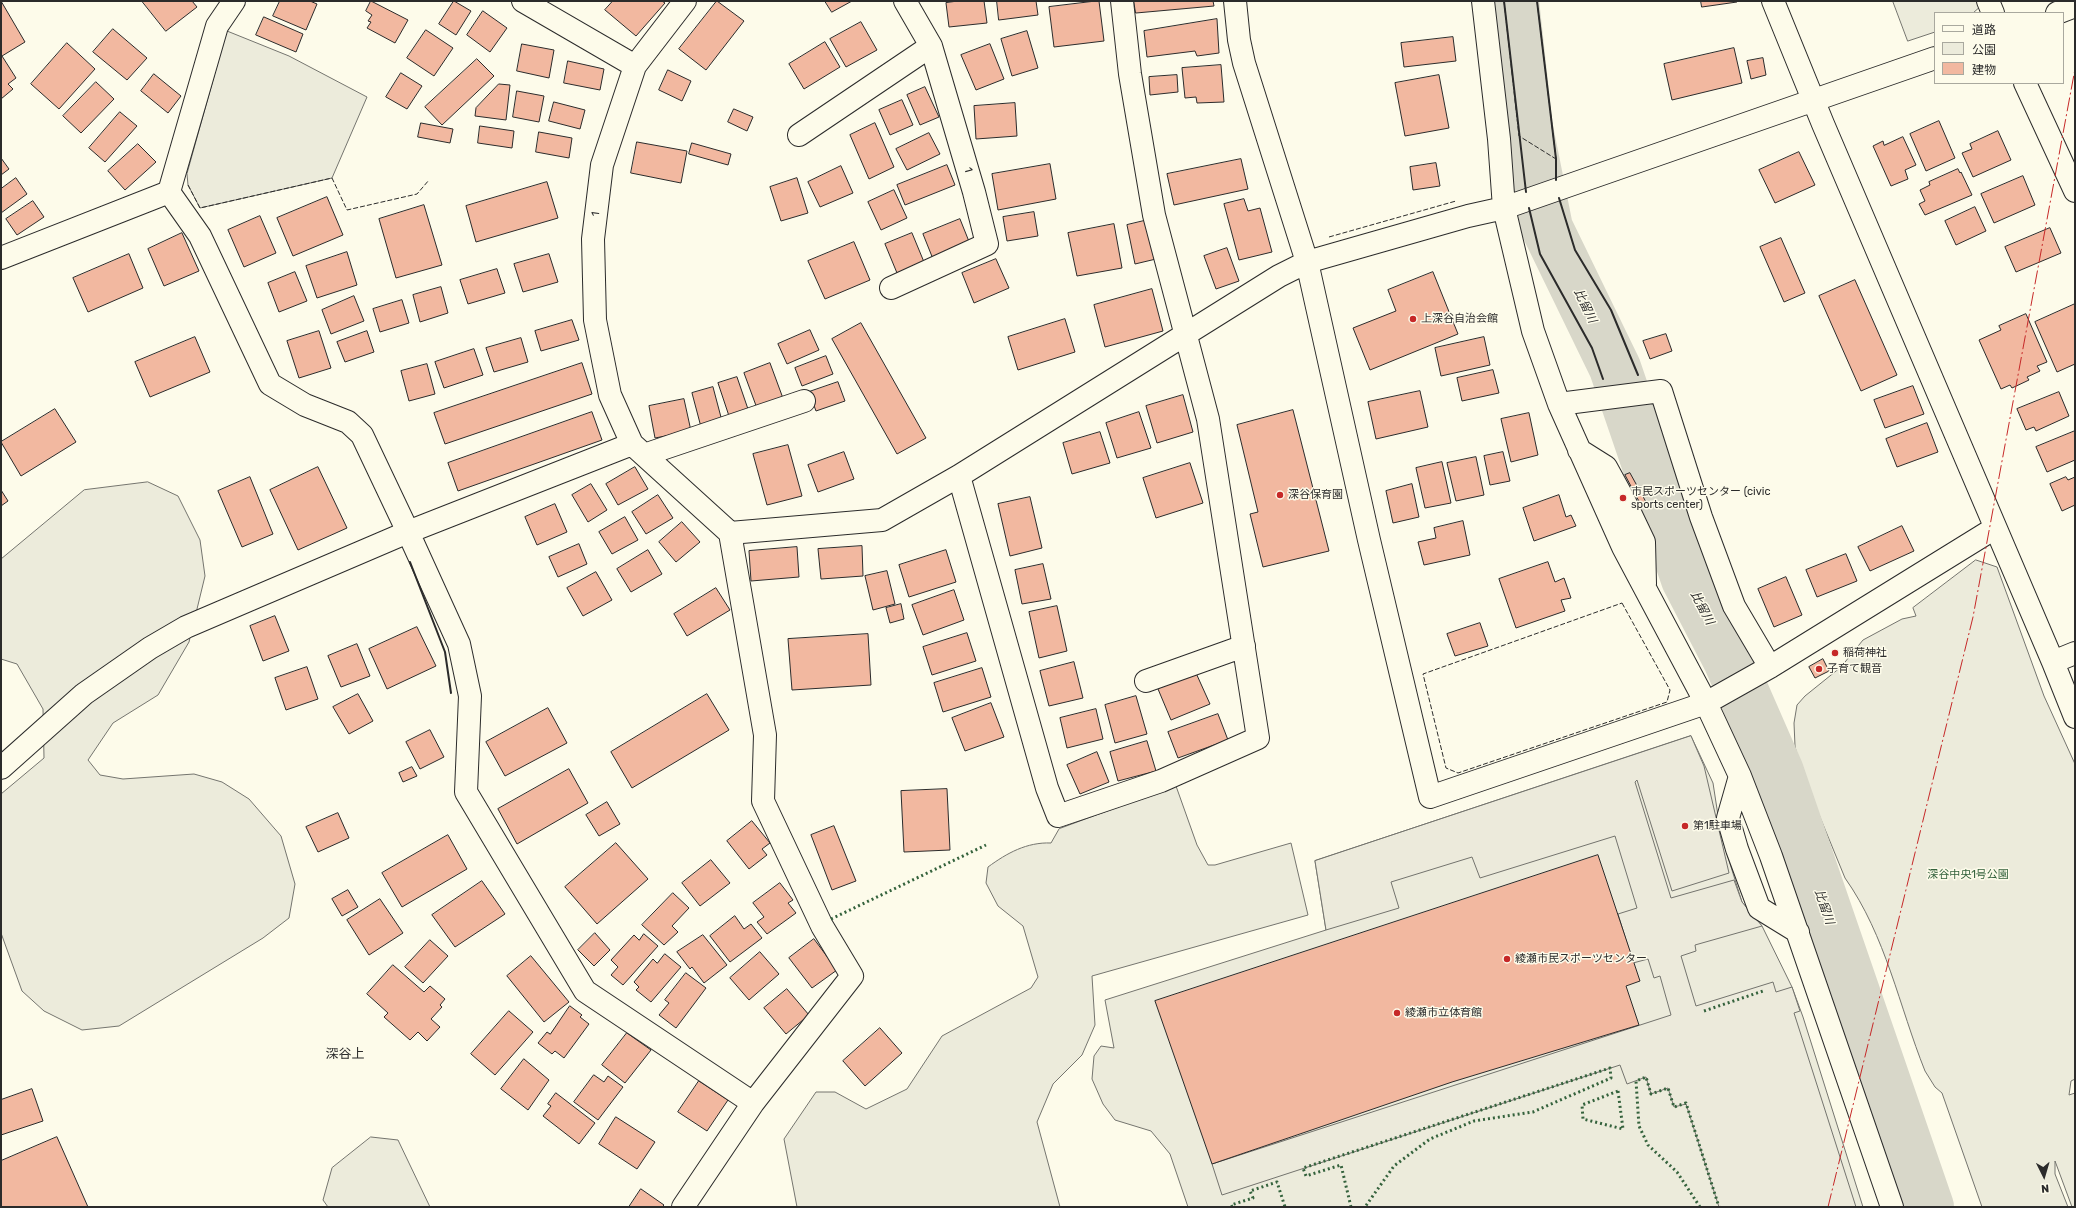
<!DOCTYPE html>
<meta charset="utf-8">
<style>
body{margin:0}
#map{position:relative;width:2076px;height:1208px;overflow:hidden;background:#fdfbea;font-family:Rubik,"Noto Sans JP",sans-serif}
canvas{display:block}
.frame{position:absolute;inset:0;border:2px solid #2b2b2b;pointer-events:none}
.legend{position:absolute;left:1934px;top:12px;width:130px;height:72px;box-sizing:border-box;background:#fdfbea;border:1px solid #a9a89e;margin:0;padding:5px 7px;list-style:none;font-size:12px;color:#2b2b2b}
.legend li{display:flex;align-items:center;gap:8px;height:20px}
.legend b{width:20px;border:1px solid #a9a89e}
.north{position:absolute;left:2024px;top:1156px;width:40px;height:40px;-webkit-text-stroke:3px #fdfbea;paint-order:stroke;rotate:175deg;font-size:11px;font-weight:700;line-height:16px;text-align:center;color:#2b2b2b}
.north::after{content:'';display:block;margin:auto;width:14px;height:18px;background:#2b2b2b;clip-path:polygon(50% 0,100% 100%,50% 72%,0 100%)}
</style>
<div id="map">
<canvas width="2076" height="1208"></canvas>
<div class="frame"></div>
<ul class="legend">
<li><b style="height:5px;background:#fdfbea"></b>道路</li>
<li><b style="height:11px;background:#ecebdb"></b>公園</li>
<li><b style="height:11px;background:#f2b8a0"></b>建物</li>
</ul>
<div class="north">N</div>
</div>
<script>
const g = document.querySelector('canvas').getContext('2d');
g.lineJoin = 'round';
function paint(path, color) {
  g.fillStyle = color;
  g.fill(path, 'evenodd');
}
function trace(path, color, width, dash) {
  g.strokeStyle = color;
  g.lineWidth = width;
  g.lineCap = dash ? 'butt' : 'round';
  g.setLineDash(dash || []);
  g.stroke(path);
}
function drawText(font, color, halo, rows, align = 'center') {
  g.font = font + ' Rubik,"Noto Sans JP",sans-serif';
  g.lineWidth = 3;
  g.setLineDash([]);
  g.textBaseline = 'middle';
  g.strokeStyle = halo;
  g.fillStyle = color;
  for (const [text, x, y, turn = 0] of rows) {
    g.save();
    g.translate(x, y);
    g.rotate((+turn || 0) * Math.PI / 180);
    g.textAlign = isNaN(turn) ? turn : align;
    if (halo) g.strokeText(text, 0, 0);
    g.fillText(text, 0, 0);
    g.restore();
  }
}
const green = new Path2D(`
 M1893 1H1980L1982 5 1973 13H1935V32L1908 41Z
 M227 31 289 56 367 97 332 178 200 208 188 185 187 174Z
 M148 482 178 496 200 540 205 576 189 642 158 695 113 723 88 760 100 775 123 779 194 774 222 782 249 799 281 836 295 884 289 918 263 938 119 1026 82 1030 44 1011 22 991 1 933V794L44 758 43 709 17 664 1 659V559L84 490Z
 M1976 560 1997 567 2044 696 2075 764V1079L2071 1081 2069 1095 2075 1093V1207H2072L2055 1161V1174L2068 1207H1982L1942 1093 1935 1087 1925 1071C1899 1006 1886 936 1845 878L1799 766 1795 746 1794 723 1797 705 1805 696 1841 667 1863 640 1902 619 1916 616 1913 608Z
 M1691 736 1713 783 1721 835 1742 902 1762 926 1792 987 1803 1017 1863 1207H1188L1170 1154 1151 1131 1115 1120 1103 1104 1092 1079 1094 1056 1101 1046 1114 1048 1105 1000 1326 930 1315 861Z
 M1176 786 1197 845 1208 865H1215L1291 843 1308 915 1092 976 1095 1025 1082 1055 1053 1084 1037 1122 1060 1207H797L784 1139 816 1092H835L866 1109 907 1089 942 1036 1031 988 1038 977 1023 926 998 906 986 883 988 867C1007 853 1027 842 1051 843L1059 829Z
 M371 1137 398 1140 430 1207H328L323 1200 332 1168Z`);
paint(green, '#ecebdb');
trace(green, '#74746e', 1);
const parking = new Path2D(`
 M1691 736 1704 766 1729 873 1672 891 1637 780 1635 782 1671 898 1734 880 1742 902 1762 926 1695 945 1696 951 1681 956 1696 1006 1773 982 1776 992 1792 987 1800 1011 1794 1013 1856 1207H1719L1686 1104 1674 1107 1668 1088 1651 1094 1646 1077 1627 1084 1620 1065 1222 1195 1212 1164 1671 1015 1660 976 1654 978 1648 959 1633 963 1618 914 1637 908 1615 836 1480 878 1472 857 1391 882 1399 908 1326 930 1315 861Z`);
paint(parking, '#eceadb');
trace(parking, '#74746e', 1);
trace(new Path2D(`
 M1513 1 1527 128 1547 228 1615 368 1687 579 1729 660 1778 772 1928 1207`), '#d8d7c9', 52);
const building = new Path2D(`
 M1 1 25 42 2 56 16 78 8 84 13 89 1 99Z
 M142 1H192L197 7 166 31Z
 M280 1H310L317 4 306 30 273 16Z
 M371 1 408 20 395 43 367 28 371 22 368 21 372 15 366 11Z
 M454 1 471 11 456 35 439 24Z
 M613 1H662L665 3 636 36 605 10Z
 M717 1 744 21 706 70 679 49Z
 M825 1H852L832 12Z
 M958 1H984L987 23 949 27 946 3Z
 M997 1H1036L1038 15 999 20Z
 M1099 1 1104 41 1054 47 1049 7Z
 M1134 1H1213L1214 6 1136 13Z
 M1701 1H1737V2L1702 7Z
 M483 11 507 28 490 52 467 35Z
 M264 17 303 34 296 52 256 35Z
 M1217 19 1219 53 1197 56 1195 51 1147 57 1144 31Z
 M861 22 877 50 846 67 830 39Z
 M113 29 147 58 127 80 93 52Z
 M426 30 453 48 434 76 407 58Z
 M1027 31 1038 68 1012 76 1001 39Z
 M1453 37 1456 61 1404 67 1401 43Z
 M825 42 840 67 804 89 789 64Z
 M67 43 95 69 59 109 31 84Z
 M522 44 554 50 549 78 517 71Z
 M990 44 1004 79 976 90 961 55Z
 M1734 48 1742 83 1672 100 1664 64Z
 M1763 58 1766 75 1751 79 1747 61Z
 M477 59 494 76 442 125 425 107Z
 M568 61 604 69 600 90 564 83Z
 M1221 65 1224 102 1197 103 1196 97 1185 98 1182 68Z
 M668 70 691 81 682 101 659 90Z
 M401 73 422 86 407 109 386 97Z
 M154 74 181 96 168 113 141 91Z
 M1177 75 1178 92 1150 95 1149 77Z
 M1439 75 1449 128 1405 136 1395 83Z
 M96 82 114 99 81 133 63 116Z
 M499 84 510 85 506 120 475 116 476 108Z
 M925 87 939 117 920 125 907 95Z
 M517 91 544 96 539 122 513 117Z
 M902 100 913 125 890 135 879 110Z
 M554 102 585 110 580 129 549 121Z
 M1015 103 1017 136 976 139 974 106Z
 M734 109 753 117 747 131 728 122Z
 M120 112 137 126 105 162 89 148Z
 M1939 121 1955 158 1926 171 1910 134Z
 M421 123 453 129 450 143 418 137Z
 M875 123 894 167 869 179 850 135Z
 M480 126 514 131 512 148 478 143Z
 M1998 131 2011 160 1973 177 1962 153 1972 149 1970 144Z
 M539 132 572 138 569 158 536 152Z
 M929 133 940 154 907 170 896 149Z
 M1903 137 1916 165 1905 170 1908 179 1891 186 1873 146 1883 141 1884 145Z
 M637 142 687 151 681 183 631 173Z
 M692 143 731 154 728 165 689 154Z
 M138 144 156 162 125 190 108 171Z
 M1799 152 1815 185 1775 203 1759 170Z
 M1 158 9 169 1 175Z
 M1241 159 1248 189 1174 205 1167 174Z
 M1436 163 1440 186 1413 190 1410 167Z
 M1050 164 1056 199 998 210 992 174Z
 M947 165 955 185 905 205 897 185Z
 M841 166 853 193 820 207 808 182Z
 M1958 169 1960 173 1961 172 1972 195 1925 215 1919 204 1925 201 1920 190 1930 185 1929 182Z
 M2023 176 2035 205 1994 223 1981 194Z
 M16 178 27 194 1 213V189Z
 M797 178 808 213 781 221 770 187Z
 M547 182 558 218 476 242 466 206Z
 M894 190 907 218 881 230 868 202Z
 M327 197 343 235 293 256 277 218Z
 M1244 199 1248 211 1260 208 1272 252 1239 260 1224 204Z
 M33 201 44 217 17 235 6 219Z
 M424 205 442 265 396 278 379 219Z
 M1975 207 1986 231 1956 245 1945 221Z
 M1034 212 1038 236 1007 241 1003 217Z
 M260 216 276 253 244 267 228 230Z
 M960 219 970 244 933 259 923 234Z
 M1148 220 1156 259 1135 264 1127 225Z
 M1114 224 1122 268 1077 276 1068 233Z
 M2050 228 2061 253 2016 272 2005 247Z
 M182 233 199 271 164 286 148 249Z
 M912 233 924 262 897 273 885 244Z
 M1781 238 1805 293 1784 302 1760 247Z
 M854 242 870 280 825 299 808 261Z
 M1227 248 1239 281 1216 289 1204 256Z
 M347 252 357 285 317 298 306 266Z
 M129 254 143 288 88 312 73 278Z
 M549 254 558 282 523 292 514 264Z
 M996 259 1009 288 974 303 962 273Z
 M497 269 505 293 468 304 460 280Z
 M295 272 307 301 279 312 268 283Z
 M1433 272 1458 334 1370 370 1353 328 1396 311 1388 290Z
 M1855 280 1897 375 1861 391 1819 296Z
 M441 287 448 313 420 322 413 295Z
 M1152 289 1163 331 1105 347 1094 305Z
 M354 296 364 321 331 334 322 310Z
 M402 300 409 323 380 332 373 309Z
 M2075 304V364L2057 372 2035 322Z
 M2026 314 2047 362 2037 366 2040 371 2027 377 2029 380 2012 388 2010 385 2001 389 1979 340 2001 330 1999 326Z
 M1065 319 1075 352 1018 370 1008 337Z
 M572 320 579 340 541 351 535 331Z
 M861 323 926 438 897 454 832 339Z
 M810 330 819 350 787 364 778 344Z
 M319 331 331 368 299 378 287 341Z
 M367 331 374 352 345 362 337 342Z
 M1666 334 1672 351 1650 359 1643 341Z
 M195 337 210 372 150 397 135 362Z
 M1484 337 1490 365 1441 376 1435 348Z
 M521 338 528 362 494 372 486 348Z
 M474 349 483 375 444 388 435 362Z
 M826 356 833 374 802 386 795 368Z
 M582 363 592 394 445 444 434 413Z
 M770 363 784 401 758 411 744 373Z
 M427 364 435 394 409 401 401 371Z
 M1493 370 1499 393 1462 401 1457 378Z
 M737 377 749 412 730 419 718 383Z
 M838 382 845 401 816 411 809 392Z
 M1913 386 1924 414 1885 428 1874 400Z
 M713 387 722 421 701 427 692 393Z
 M1420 391 1428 427 1376 439 1368 402Z
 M2059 392 2069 416 2036 431 2034 427 2026 430 2017 409Z
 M1183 395 1193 432 1157 443 1146 406Z
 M684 399 691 431 655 438 649 406Z
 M55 409 76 442 21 476 1 442Z
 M1293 410 1329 551 1263 567 1250 514 1258 512 1237 425Z
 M592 412 602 440 458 491 448 463Z
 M1139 412 1151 448 1117 458 1106 423Z
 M1529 413 1538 455 1511 462 1501 419Z
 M1927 423 1938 452 1897 467 1886 439Z
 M2075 431V460L2047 472 2036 447Z
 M1100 432 1110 463 1072 474 1063 443Z
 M788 445 802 496 767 505 753 454Z
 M844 452 854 479 818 492 808 465Z
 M1503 452 1510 481 1490 485 1484 456Z
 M1476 457 1484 495 1456 501 1447 463Z
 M1442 462 1451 503 1425 508 1416 468Z
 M1190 463 1203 503 1156 518 1143 478Z
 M318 467 347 528 298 550 270 490Z
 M635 467 648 489 618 505 606 484Z
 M1630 473 1646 502 1641 505 1625 475Z
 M250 477 273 534 242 547 218 491Z
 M2066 477 2068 480 2075 477V505L2062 511 2050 484Z
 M591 484 607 510 588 522 572 495Z
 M1412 484 1419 517 1393 523 1386 491Z
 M1 490 8 501 1 506Z
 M658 495 673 518 646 534 632 512Z
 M1559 495 1566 517 1571 515 1576 526 1534 541 1523 508Z
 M1030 497 1042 548 1010 556 998 504Z
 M555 504 567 532 537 545 525 517Z
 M625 517 638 540 612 554 599 532Z
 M1463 521 1470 555 1424 565 1418 542 1436 538 1434 528Z
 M682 522 700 542 676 562 659 542Z
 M1902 526 1914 551 1870 571 1858 547Z
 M579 544 587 564 558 577 549 557Z
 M862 546 863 576 821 579 818 549Z
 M797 547 799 577 751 581 749 551Z
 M648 550 662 574 631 592 617 569Z
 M946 550 956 582 909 597 899 565Z
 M1846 554 1857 581 1817 597 1806 570Z
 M1548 562 1555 582 1564 578 1571 598 1561 600 1565 611 1516 628 1499 579Z
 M1043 564 1051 599 1022 604 1015 570Z
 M887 571 895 604 873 610 865 576Z
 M596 572 612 600 583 616 567 588Z
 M1786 577 1802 615 1774 627 1758 589Z
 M716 588 730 610 687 636 674 614Z
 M954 590 964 620 923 635 912 605Z
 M901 604 904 619 890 623 886 608Z
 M1057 606 1067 651 1039 658 1029 612Z
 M275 616 289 651 263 661 250 626Z
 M1480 623 1488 646 1455 656 1447 634Z
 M417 627 436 666 387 689 369 649Z
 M967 633 976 661 932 675 923 647Z
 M868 634 871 685 792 690 788 639Z
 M357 644 370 676 341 687 328 656Z
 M1823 659 1829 671 1815 678 1809 667Z
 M1074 662 1083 698 1049 706 1040 671Z
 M307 667 318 699 286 710 275 678Z
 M982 668 991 697 943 712 934 683Z
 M1196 673 1210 704 1171 720 1158 689Z
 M358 694 373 721 349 734 333 707Z
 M707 694 729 730 632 788 611 752Z
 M1136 696 1147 734 1115 743 1105 705Z
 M991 703 1004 737 965 751 952 718Z
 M548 708 567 743 505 776 486 742Z
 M1096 709 1103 739 1067 748 1060 718Z
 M1218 714 1228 740 1178 758 1168 732Z
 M430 730 444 757 420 769 406 742Z
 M1147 741 1156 771 1118 781 1110 752Z
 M1097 752 1109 782 1080 794 1067 765Z
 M412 767 417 776 403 782 399 773Z
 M569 769 588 803 517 844 498 809Z
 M947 789 950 850 904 852 901 791Z
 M607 802 620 824 599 836 586 815Z
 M338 813 349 838 318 852 306 827Z
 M752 821 770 843 762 849 767 855 749 869 727 841Z
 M834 826 856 881 832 890 811 835Z
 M448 835 467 869 402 907 382 873Z
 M616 843 648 879 597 924 565 887Z
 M1598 855 1640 981 1626 986 1639 1025 1452 1082 1212 1164 1155 1001Z
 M711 860 730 883 700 906 682 883Z
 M482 881 505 914 455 947 432 915Z
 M780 883 793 900 788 903 796 913 767 934 757 922 764 917 753 903Z
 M348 890 358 907 342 916 332 899Z
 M673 893 689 908 672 926 678 932 664 945 642 925Z
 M380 899 403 933 369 955 347 920Z
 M735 916 744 929 751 924 762 938 730 962 710 936Z
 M595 933 610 950 594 966 578 950Z
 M644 934 658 946 623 985 611 975 618 967 611 960 634 935 639 940Z
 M703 935 727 965 704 983 692 967 690 969 677 952Z
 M814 939 837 970 812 988 789 958Z
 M430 940 448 956 423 983 405 967Z
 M760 952 779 974 749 1000 730 978Z
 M665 954 681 967 651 1002 636 990 639 987 634 982 653 959 657 963Z
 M531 956 569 1002 544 1022 507 976Z
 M393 965 424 992 430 986 445 999 440 1005 442 1007 431 1019 440 1027 427 1041 418 1032 410 1040 384 1017 388 1013 367 994Z
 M686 973 706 988 676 1028 659 1015 669 1003 665 1000Z
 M787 989 809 1015 786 1034 764 1008Z
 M570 1006 582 1015 580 1017 589 1024 564 1058 555 1051 552 1054 538 1043 547 1032 550 1034Z
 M509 1011 533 1032 495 1075 471 1054Z
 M880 1028 902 1053 865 1086 843 1061Z
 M627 1033 651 1050 625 1083 602 1065Z
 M524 1059 549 1080 528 1110 501 1089Z
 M594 1075 604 1082 608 1076 623 1087 598 1120 574 1102Z
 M699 1081 728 1100 707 1131 678 1112Z
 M32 1089 43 1121 1 1135V1100Z
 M556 1093 595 1123 579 1144 543 1116 551 1106 548 1104Z
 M616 1117 655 1142 637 1169 599 1144Z
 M57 1137 88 1207H1V1161Z
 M641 1189 664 1205 662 1207H629Z`);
paint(building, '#f2b8a0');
trace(building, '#2b2b2b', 1);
const minor = new Path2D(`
 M523 1 635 66
 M1235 1 1239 40 1244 63 1307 262 1369 540 1430 797 1706 703 1770 667 1995 528
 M1483 1 1499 139 1504 208 1533 331 1559 404 1623 547 1706 703 1740 776 1771 856 1892 1207
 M1773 1 1823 124 2053 662 2075 717
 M1988 1 1993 13
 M2057 13 2075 6
 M2025 83 2075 191
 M799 135 931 46
 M169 192 217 26 234 1
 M1 258 169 192
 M891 288 987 244 974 192 931 46 905 1
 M1559 404 1661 391 1701 517 1734 606 1770 667
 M632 444 610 395 595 320 593 239 602 165 635 66 685 1
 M1579 450 1606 467 1623 498 1644 542 1645 584
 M644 455 804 401
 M959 476 1047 788 1058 816 1161 781 1258 738 1208 419 1154 215 1130 74 1122 1
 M730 533 882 520 959 476 1279 276 1307 262 1468 216 1504 208 1935 58
 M2053 662 2075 653
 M1146 681 1244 646
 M1 768 84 694 150 648 186 627 408 532 362 435 348 422 305 405 270 384 200 236 169 192
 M1740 776 1728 818 1737 849 1759 908 1798 932
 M683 1207 753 1103 852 976 822 926 763 801 765 735 730 533 632 444 408 532 459 644 470 696 466 792 585 991 753 1103`);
trace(minor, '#2b2b2b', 24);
trace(minor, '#fdfbea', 22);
trace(new Path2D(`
 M831 919 986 845
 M1704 1011 1763 991
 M1618 1091 1623 1129 1583 1119 1582 1105Z
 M1232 1207 1231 1205 1253 1198 1250 1191 1277 1182 1285 1207
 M1351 1207 1341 1165 1306 1176 1303 1168 1610 1068 1611 1078 1533 1112 1474 1121 1430 1139 1394 1166 1365 1207
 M1700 1207 1677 1172 1648 1145 1639 1126 1636 1081 1646 1077 1651 1094 1668 1088 1674 1107 1686 1103 1719 1207`), '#34623c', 3, [2, 3]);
trace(new Path2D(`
 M1504 1 1519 136 1556 159
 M1537 1 1556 159
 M188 185 200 208 332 178 347 210 417 194 429 180
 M1329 237 1456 201
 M1622 603 1670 690 1667 702 1458 773 1446 768 1423 674Z`), '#2b2b2b', 1, [5, 2]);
trace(new Path2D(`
 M1504 1 1526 192
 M1537 1 1556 159V180
 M1559 198 1575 250 1611 310 1638 375
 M1529 208 1540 254 1592 348 1603 379
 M410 562 445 652 451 693`), '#2b2b2b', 2);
trace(new Path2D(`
 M1828 1207 1973 617 2075 69`), '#c62828', 1, [14, 3, 2, 3]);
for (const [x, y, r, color] of [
 [1413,319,4,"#c62828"],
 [1280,495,4,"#c62828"],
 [1623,498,4,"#c62828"],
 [1835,653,4,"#c62828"],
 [1819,669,4,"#c62828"],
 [1685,826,4,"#c62828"],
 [1507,959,4,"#c62828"],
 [1397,1013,4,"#c62828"]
]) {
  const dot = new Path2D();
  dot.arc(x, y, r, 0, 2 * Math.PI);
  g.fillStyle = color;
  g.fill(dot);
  trace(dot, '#fdfbea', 1.5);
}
drawText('11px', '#2b2b2b', '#fdfbea', [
 ["1",968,170,74],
 ["1",596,214,-83]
]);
drawText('11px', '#2b2b2b', '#fdfbea', [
 ["上深谷自治会館",1421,319],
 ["市民スポーツセンター (civic",1631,492],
 ["sports center)",1631,505],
 ["深谷保育園",1288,495],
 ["稲荷神社",1843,653],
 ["子育て観音",1827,669],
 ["第1駐車場",1693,826],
 ["綾瀬市民スポーツセンター",1515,959],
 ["綾瀬市立体育館",1405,1013]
], 'left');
drawText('11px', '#34623c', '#fdfbea', [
 ["深谷中央1号公園",1968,875]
]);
drawText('italic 12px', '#2b2b2b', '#fdfbea', [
 ["比留川",1585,306,64],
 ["比留川",1702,608,62],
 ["比留川",1824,907,71]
]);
drawText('13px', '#2b2b2b', '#fdfbea', [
 ["深谷上",345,1054]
]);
</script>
